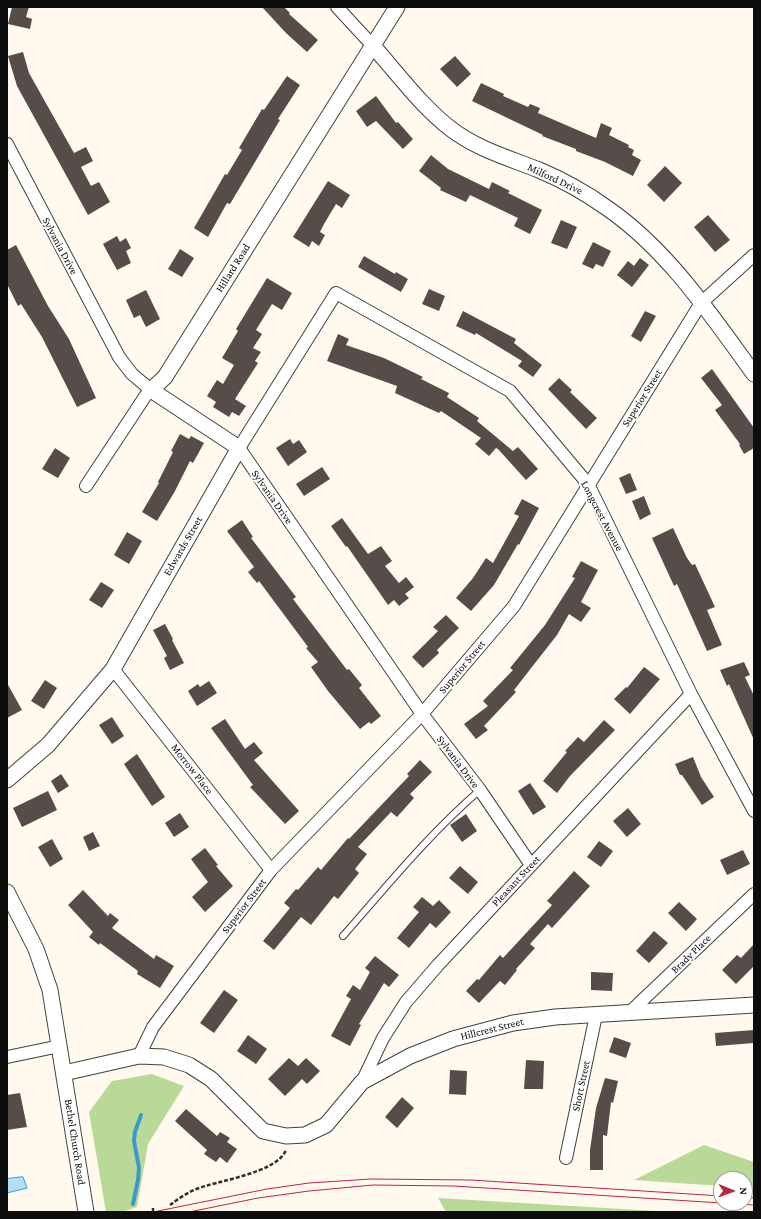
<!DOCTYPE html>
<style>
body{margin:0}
#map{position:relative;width:761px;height:1219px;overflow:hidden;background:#fffaed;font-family:"Crimson Pro",serif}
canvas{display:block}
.frame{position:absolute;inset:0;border:8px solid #0d0d0d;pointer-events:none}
.north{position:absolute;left:713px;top:1171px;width:40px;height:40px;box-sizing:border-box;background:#fff;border:1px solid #9e9e9e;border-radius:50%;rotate:91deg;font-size:11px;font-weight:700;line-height:16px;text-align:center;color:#0d0d0d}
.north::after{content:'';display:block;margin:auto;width:14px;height:18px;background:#bb2737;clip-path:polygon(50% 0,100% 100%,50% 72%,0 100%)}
</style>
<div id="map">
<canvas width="761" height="1219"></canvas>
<div class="frame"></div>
<div class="north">N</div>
</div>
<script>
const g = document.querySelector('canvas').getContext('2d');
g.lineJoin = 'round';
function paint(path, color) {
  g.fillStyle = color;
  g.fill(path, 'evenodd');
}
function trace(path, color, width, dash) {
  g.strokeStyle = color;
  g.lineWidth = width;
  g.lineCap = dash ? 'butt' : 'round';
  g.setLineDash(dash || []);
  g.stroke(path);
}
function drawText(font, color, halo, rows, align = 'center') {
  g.font = font + ' "Crimson Pro",serif';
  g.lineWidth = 4;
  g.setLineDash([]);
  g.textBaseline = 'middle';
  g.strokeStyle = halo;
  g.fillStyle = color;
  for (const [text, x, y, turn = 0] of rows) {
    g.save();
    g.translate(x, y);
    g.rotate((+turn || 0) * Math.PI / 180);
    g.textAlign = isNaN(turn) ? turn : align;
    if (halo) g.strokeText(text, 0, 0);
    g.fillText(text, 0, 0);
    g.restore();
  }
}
paint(new Path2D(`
 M152 1074 184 1086 148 1144 137 1207 122 1212H106L89 1112 112 1081Z
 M704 1145 754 1162V1188H745V1179H721V1186L634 1180Z
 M438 1198 673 1212H446Z`), '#b9d997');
const water = new Path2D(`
 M23 1177 27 1188 7 1193V1179Z`);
paint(water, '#b3e0f5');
trace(water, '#3b9acb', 1);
trace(new Path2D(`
 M133 1204 138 1180 139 1168 134 1141 135 1132 141 1115`), '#3b9acb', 4);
paint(new Path2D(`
 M12 7H29L26 17 32 19 30 29 8 24Z
 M262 7H284L290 13 289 14 318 40 307 52 286 33Z
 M23 52 29 73 74 153 86 147 93 161 81 167 91 186 99 182 110 202 88 215 17 86 8 56Z
 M455 56 471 74 457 87 440 69Z
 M287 76 300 85 278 119 280 120 230 204 227 203 208 237 194 228 225 174 227 175 242 150 239 148 262 109 264 110Z
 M481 83 504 94 503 96 528 107 530 104 540 108 538 113 596 138 601 123 612 128 609 135 629 145 628 147 634 150 632 155 641 160 633 176 605 162 576 151V149L542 136 543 135 472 101Z
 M376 96 396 123 398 122 413 139 403 149 376 121 367 127 356 111Z
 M431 155 448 169 489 189 492 182 510 191 508 193 542 210 530 234 514 226 518 218 470 195 466 202 440 190 441 188 419 171Z
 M665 166 682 183 664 202 647 185Z
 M328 181 350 195 342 208 336 204 324 224 320 232 325 235 319 246 312 241 309 247 293 237Z
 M708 215 730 240 715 252 694 227Z
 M561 220 577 227 567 249 551 243Z
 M117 236 120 242 126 238 131 248 126 251 131 263 117 270 103 244Z
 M593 242 611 251 603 267 596 264 593 269 582 264Z
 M16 245 48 306 69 339 96 398 77 407 42 337 21 304 18 306 7 284V250Z
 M180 249 194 258 182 277 168 269Z
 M364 256 395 274 396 272 408 279 401 292 358 267Z
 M640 258 649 265 632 287 617 275 628 261 634 266Z
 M267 278 292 293 282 310 272 304 256 330 262 334 253 348 261 352 255 361 258 363 235 399 246 406 239 416 232 412 229 417 213 407 216 402 207 396 217 380 223 384 234 365 222 358 238 331 236 329Z
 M429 289 445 296 439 311 422 304Z
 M146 290 160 319 146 327 140 315 134 318 126 300Z
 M463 311 516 339 514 343 542 365 533 377 518 366 522 361 476 333 475 335 456 326Z
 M645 311 656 316 641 342 631 336Z
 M338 334 349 339 346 345 384 358 423 377 421 379 449 393 447 397 479 418 477 421 513 451 518 447 538 469 526 480 498 449 496 448 489 456 475 444 481 438 441 411 439 413 395 393 397 386 327 361Z
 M712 369 754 428V448L744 454 739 445 740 444 715 410 722 405 701 378Z
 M559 378 572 390 570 392 597 418 586 429 548 389Z
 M180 434 189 439 191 436 204 443 193 463 190 461 175 491 157 521 142 512 159 483 158 482 173 452 171 451Z
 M290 439 293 444 299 440 307 452 288 466 276 448Z
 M55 448 70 458 58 478 42 469Z
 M322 467 330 479 304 496 296 484Z
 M630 473 637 490 626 494 619 478Z
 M644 496 651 514 640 520 632 501Z
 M522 499 539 508 519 545 518 544 494 585 471 611 456 598 473 578 486 558 493 563 519 516 514 514Z
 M342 518 368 554 381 546 392 561 385 566 399 583 406 577 414 587 405 594 409 598 399 606 394 600 388 605 347 546 346 547 331 526Z
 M242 520 253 537 251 538 296 597 293 599 347 670 349 669 362 685 359 688 381 716 371 724 369 722 360 729 328 691 311 667 318 662 306 648 308 647 259 581 257 583 248 572 254 567 227 531Z
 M673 528 687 558 692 565 695 564 715 607 707 610 722 645 707 651 677 584 674 586 652 538Z
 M127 532 142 541 129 564 114 555Z
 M581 561 598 570 581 602 591 608 581 622 569 614 557 635 514 690 516 692 484 726 488 730 476 739 464 724 488 706 483 701 513 670 510 668 545 625 575 578 572 577Z
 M101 582 114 590 102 608 89 600Z
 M446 615 459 628 437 650 439 653 423 668 412 657 438 631 433 627Z
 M165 624 173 639 172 640 184 663 170 670 164 658 167 656 153 630Z
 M744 662 750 675 745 677 754 696V740L729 684 727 686 720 670Z
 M644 667 660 679 630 714 614 699 626 687 627 688Z
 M45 680 57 688 44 709 31 701Z
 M209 681 217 693 197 706 188 691 198 684 200 687Z
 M7 683 22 710 7 718Z
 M112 717 124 736 112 744 99 725Z
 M225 719 245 749 254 742 263 753 254 760 299 811 285 824 250 787 253 785 211 728Z
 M604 720 615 730 570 776 557 793 543 781 567 752 565 751 578 737 584 742Z
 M137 754 165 797 152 806 124 764Z
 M693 757 701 777 714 797 702 805 682 775H680L675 764Z
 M420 760 432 772 410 794 414 798 397 817 391 812 358 847 367 854 355 869 359 873 338 899 334 896 311 925 301 917 274 950 263 941 290 908 284 903 296 889 298 890 318 867 321 870 348 838 349 839 409 776 407 774Z
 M61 774 69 786 58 793 51 781Z
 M530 783 546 807 533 815 518 791Z
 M48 791 57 810 22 827 13 808Z
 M628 808 641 824 627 837 613 821Z
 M180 813 189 827 174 837 165 823Z
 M466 814 477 831 462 842 450 825Z
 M93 832 100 846 89 851 83 837Z
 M52 839 63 859 50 867 38 847Z
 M599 841 613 851 601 867 587 857Z
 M205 848 218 865 216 866 233 886 205 912 192 897 208 882 191 859Z
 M743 850 750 864 727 875 720 860Z
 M460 866 478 882 468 894 449 878Z
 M574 871 590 886 552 928 548 924 530 944 535 948 516 969 517 970 505 985 500 981 479 1003 466 991 477 979 479 980 500 955 503 958 541 917 552 905 547 901Z
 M83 890 108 916 110 913 119 920 112 928 154 959 156 955 174 966 160 988 137 974 138 971 100 943 99 945 89 937 93 932 68 905Z
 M422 897 433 906 439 900 451 912 436 928 430 923 409 948 397 938 419 912 413 907Z
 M679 902 697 919 686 931 668 913Z
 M654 931 668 943 649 963 636 951Z
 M754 944V966L736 984 722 970 737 955 741 958Z
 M375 956 399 975 389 987 384 983 359 1024 361 1025 350 1046 331 1036 351 999 346 996 353 985 360 990 370 972 365 968Z
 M591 972 613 973 612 991 591 990Z
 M224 990 238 1000 214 1033 200 1023Z
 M754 1030V1043L716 1046 715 1033Z
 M248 1035 267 1049 256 1064 237 1051Z
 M614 1037 631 1043 626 1058 609 1052Z
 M289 1058 298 1066 306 1058 320 1071 307 1084 302 1079 285 1096 268 1079Z
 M526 1060 544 1061 543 1089H524Z
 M450 1070 467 1071 466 1095 449 1094Z
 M605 1078 618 1081 613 1103 611 1102 607 1136 603 1135V1170H590V1150L596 1108Z
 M20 1093 27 1127 7 1130V1095Z
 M402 1097 414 1108 397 1128 385 1117Z
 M186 1109 217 1136 220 1132 230 1138 227 1142 237 1149 227 1163 220 1157 216 1162 204 1154 207 1150 175 1121Z`), '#554d49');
const service = new Path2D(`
 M343 936C387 886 429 834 480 790`);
const minor = new Path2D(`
 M337 7 373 46
 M7 144 119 357 132 374 151 390 146 395 86 486
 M113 669 271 870
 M531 865 480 790 422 714 239 448 336 293 510 391 588 484 691 694 754 811
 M629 1013 754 894
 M139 1056 153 1027 271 870 422 714 514 606 701 303 754 255
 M7 1057 60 1046
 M362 1082 383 1038 406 1002 438 965 691 694
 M566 1158 596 1015`);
const tertiary = new Path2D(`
 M373 46C398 74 422 107 451 129 477 149 509 158 539 170 563 180 586 193 607 208 668 250 711 315 754 374
 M7 780 48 745 113 669 239 448 151 390 165 377 397 7
 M7 892 36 949 50 990 86 1212
 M64 1073 139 1056 164 1057 189 1065 211 1079 263 1131 286 1136 305 1135 326 1125 362 1082 410 1056 453 1039 513 1023 555 1017 754 1005`);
trace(service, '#404040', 8);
trace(minor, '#404040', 14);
trace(tertiary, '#404040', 17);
trace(new Path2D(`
 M170 1205C177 1200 185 1194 194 1190 217 1180 276 1174 286 1150
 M153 1208V1212`), '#2f2f2f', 2.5, [4, 2]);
trace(service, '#fff', 6);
trace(minor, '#fff', 12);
trace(tertiary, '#fff', 15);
trace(new Path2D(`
 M745 1197 754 1198
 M723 1203 754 1205
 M153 1212 267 1189 309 1183 371 1179 471 1180 721 1196
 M189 1212 258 1198 309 1191 373 1185 454 1186 721 1203`), '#bb2737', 1);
drawText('11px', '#0d0d0d', '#fff', [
 ["Milford Drive",555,179,25],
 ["Sylvania Drive",60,246,62],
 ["Hillard Road",233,268,-58],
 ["Superior Street",642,398,-58],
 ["Sylvania Drive",272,497,55],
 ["Longcrest Avenue",602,516,62],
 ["Edwards Street",183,546,-60],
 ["Superior Street",462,667,-50],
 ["Sylvania Drive",458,762,53],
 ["Morrow Place",192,769,52],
 ["Pleasant Street",516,881,-47],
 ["Superior Street",244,906,-53],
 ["Brady Place",691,954,-44],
 ["Hillcrest Street",492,1029,-14],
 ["Short Street",581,1086,-78],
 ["Bethel Church Road",75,1142,81]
]);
</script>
